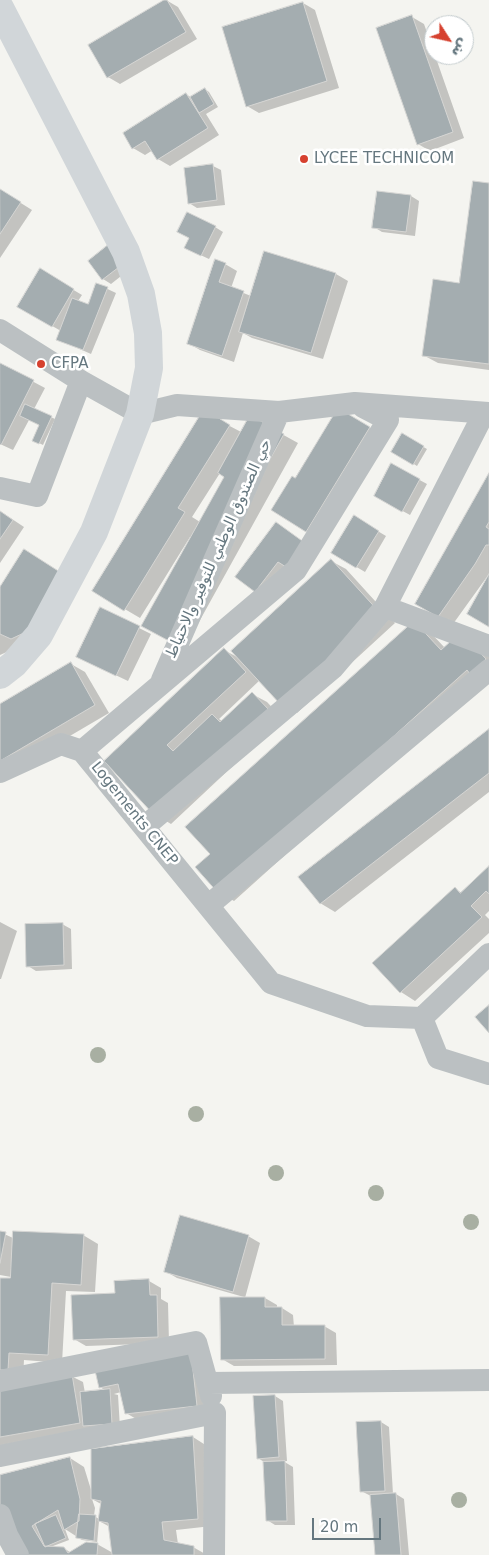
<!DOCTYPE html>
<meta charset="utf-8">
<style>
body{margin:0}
#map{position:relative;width:489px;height:1555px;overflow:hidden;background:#f4f4f0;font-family:"DejaVu Sans","Noto Naskh Arabic",sans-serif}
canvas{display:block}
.north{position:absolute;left:424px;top:15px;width:50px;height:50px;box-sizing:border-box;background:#fff;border:1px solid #c1c9cc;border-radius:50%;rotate:125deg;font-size:14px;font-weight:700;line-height:20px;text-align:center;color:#65777f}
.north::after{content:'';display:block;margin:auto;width:18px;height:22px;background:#d6412f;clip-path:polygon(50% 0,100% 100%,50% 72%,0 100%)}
.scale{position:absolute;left:312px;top:1518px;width:69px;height:22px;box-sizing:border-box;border:2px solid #65777f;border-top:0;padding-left:6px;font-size:15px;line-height:18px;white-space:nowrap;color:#65777f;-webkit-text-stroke:4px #fff;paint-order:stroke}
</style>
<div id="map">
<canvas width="489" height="1555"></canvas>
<div class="north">ش</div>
<div class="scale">20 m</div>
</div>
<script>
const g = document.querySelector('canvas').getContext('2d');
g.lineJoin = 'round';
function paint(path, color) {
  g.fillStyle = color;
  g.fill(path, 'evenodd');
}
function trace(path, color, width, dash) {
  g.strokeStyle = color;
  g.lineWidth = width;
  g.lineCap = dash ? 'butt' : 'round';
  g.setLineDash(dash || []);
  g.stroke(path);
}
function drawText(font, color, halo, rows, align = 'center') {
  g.font = font + ' "DejaVu Sans","Noto Naskh Arabic",sans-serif';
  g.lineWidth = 5;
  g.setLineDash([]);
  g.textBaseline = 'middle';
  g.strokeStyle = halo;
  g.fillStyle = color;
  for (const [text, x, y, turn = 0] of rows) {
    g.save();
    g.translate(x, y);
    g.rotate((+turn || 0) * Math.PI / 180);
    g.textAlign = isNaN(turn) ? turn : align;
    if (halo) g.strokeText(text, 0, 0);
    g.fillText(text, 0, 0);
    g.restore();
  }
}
paint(new Path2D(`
 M166 0 178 7 197 39 120 84 108 77Z
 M303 3 315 10 339 88 259 113 247 106Z
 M412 17 424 24 464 138 430 151 418 144Z
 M205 89 209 92 218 107 206 114 219 135 170 166 158 159 153 150 145 155 133 148 186 94 192 98Z
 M213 166 221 170 225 205 197 208 189 203Z
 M489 184V370L438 363 423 355 460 284Z
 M0 190 32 210 0 258Z
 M378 192 411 196 419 201 415 236 382 232 374 227Z
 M215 227 223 232 209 259 194 252 191 238Z
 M116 252 130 269 111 284 103 279Z
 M265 252 336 274 348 281 323 359 252 338 243 333 234 362 200 350 188 343 225 264 237 271 231 288 251 296Z
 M40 270 82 295 78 301 89 306 97 284 116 293 91 354 57 339 61 331 19 307Z
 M0 364 45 388 34 409 55 419 43 445 37 442 40 425 29 420 13 450 0 444Z
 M350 416 381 435 318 538 306 531 296 480Z
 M251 417 298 443 184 649 192 538 190 537 140 618 94 591 224 423 243 433ZM220 473 226 476 200 522 192 517Z
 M402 435 427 449 417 466 393 451Z
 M392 465 427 484 410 515 375 496Z
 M489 475V574L453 624 417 604Z
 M0 511 24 527 0 563Z
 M354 517 386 536 365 572 333 553Z
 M312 549 264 596 237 577Z
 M24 551 27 647 16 641 9 651 0 655V589Z
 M331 561 346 569 395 623 297 713 260 680 219 719 222 721 252 694 267 702 283 719 171 824 156 815 105 761 224 650 239 658Z
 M139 628 151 634 128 681 90 663Z
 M429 631 445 648 489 656V678L481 679 234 901 220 893Z
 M71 664 85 672 109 713 0 777V705Z
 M489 730V792L335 912 320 903Z
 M489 867V911L485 915 489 919V933L415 1001 401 992 374 963 455 889 462 893Z
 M0 922 17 931 1 979H0Z
 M62 924 71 929 72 969 36 971 28 966Z
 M0 1232 13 1238 83 1235 98 1244 95 1292 66 1291 62 1363 24 1360 23 1378 2 1377 0 1279H11V1277L0 1275Z
 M248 1236 260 1243 245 1298H265L277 1305V1308H282L293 1315 294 1327 324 1326 336 1333 337 1365 234 1366 222 1359 244 1297 177 1278 165 1271Z
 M149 1281 161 1288V1299L168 1303 169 1343 86 1346 74 1339Z
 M191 1354 209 1412 138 1420 126 1413 121 1392 114 1394 118 1395 120 1428 0 1446V1388L71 1376 83 1382 85 1393 106 1391 100 1387Z
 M275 1396 283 1401 287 1461H283L293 1467 295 1525H275L267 1520 264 1462 258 1458Z
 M381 1422 389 1427 393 1494H396L404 1499 409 1555H376L371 1496 361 1491Z
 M193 1437 207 1446 212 1526 176 1530 178 1544 193 1547 207 1555H28L0 1476 70 1458 84 1467 92 1493ZM92 1499 101 1504 99 1519 94 1516 95 1508ZM99 1521 110 1527 113 1553 97 1544ZM65 1529 82 1540 97 1542V1544L71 1553 64 1548H54L53 1546 69 1540Z`), '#0003');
const building = new Path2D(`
 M164 0H167L186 32 107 78 88 45Z
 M303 2 327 81 246 107 222 27Z
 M412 15 453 132 417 145 376 28Z
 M205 88 214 104 199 113 190 97Z
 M186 93 208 128 157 160 145 141 132 149 123 133Z
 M213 164 217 200 188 204 184 168Z
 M473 181 489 183V364L422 356 433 279 459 283Z
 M0 189 21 202 0 234Z
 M377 191 411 195 406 232 372 228Z
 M187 212 216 226 201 256 184 248 189 238 177 232Z
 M108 245 123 264 102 280 88 261Z
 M264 251 336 273 311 353 239 332Z
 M215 259 226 263 219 282 244 291 222 356 187 344Z
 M40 268 74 289 52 327 17 307Z
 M96 283 108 287 83 350 56 340 72 298 88 304Z
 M0 363 34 380 1 445 0 444Z
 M25 404 52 416 39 444 32 441 39 425 20 416Z
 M338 408 370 427 306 532 271 510 292 476 295 478Z
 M204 409 230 425 178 508 185 512 124 611 92 591Z
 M250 415 284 434 169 641 141 626 224 477 218 473Z
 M402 433 424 446 413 465 391 452Z
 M391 463 420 479 402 512 374 496Z
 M489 473V522L486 527 489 529V545H486L475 564 438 617 415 604Z
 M0 511 13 520 0 539Z
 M354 515 379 531 356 568 331 553Z
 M276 522 305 543 286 567 278 562 255 592 235 577Z
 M24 549 63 574 26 632 11 639 0 634V587Z
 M331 559 381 614 281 705 231 651Z
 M489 574V627L467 614Z
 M100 607 140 626 116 676 76 657Z
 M414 621 441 650 461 632 486 659 470 674 467 670 219 894 195 867 210 854 185 827Z
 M224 648 246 672 167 745 173 751 212 714 220 722 252 692 269 710 155 816 104 761Z
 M71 662 95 705 0 761V704Z
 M489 729V773L320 904 298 877Z
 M489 866V894L486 891 471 906 482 917 400 993 372 963 455 887 460 893Z
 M63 923 64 965 26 967 25 924Z
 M489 1005V1033L475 1017Z
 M180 1215 249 1235 233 1292 164 1272Z
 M0 1231 6 1232 0 1263Z
 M13 1231 84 1234 81 1285 52 1283 48 1355 9 1353 8 1370H0V1278H10Z
 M149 1279 150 1295H157L158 1337 73 1340 71 1295 115 1293 114 1281Z
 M220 1297H265V1307H282V1325H325V1359L221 1360Z
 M191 1352 197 1406 125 1414 118 1384 99 1388 94 1366Z
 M72 1374 80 1423 0 1437V1387Z
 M110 1389 112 1424 83 1426 80 1392Z
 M275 1395 279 1457 257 1459 253 1396Z
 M381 1421 385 1491 360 1492 356 1422Z
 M193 1436 198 1519 162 1522 164 1540 194 1546V1555H112L108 1523 98 1521 101 1501 91 1499V1449Z
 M70 1457 80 1499 79 1521 64 1530 58 1510 32 1526 44 1546 64 1547 68 1553 86 1542 98 1543 97 1555H27L0 1512V1475Z
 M285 1461 287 1521H266L263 1462Z
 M396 1493 401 1555H375L370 1495Z
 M79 1514 96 1515 94 1541 76 1538Z
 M56 1515 66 1538 45 1547 35 1524Z`);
paint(building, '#a4adb0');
trace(building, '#d5d5d3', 1);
trace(new Path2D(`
 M0 330 81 381
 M0 488 37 496 81 381 140 414 177 405 279 412 355 403 489 413
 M385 607 489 646
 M162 680 279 412
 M82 751 296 570 388 420 363 407
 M82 751 271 983 367 1016 422 1018
 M0 772 61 744 82 751
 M144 827 333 668 385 607 484 413
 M209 905 489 670
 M489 954 422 1018 438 1058 489 1074
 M0 1381 196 1342 211 1396
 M209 1383 489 1380
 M0 1456 215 1413 214 1555
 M0 1515 7 1535 18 1555`), '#bbc0c2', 22);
trace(new Path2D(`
 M0 8 126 252 141 294 148 333 149 368 140 414 94 532 39 635 14 664 0 675`), '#d1d6d9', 28);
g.fillStyle = '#a8afa2';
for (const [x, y] of [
 [98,1055],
 [196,1114],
 [276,1173],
 [376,1193],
 [471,1222],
 [459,1500]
]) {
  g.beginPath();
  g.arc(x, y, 8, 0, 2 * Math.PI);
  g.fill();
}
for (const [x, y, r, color] of [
 [304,159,5,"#d6412f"],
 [41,364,5,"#d6412f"]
]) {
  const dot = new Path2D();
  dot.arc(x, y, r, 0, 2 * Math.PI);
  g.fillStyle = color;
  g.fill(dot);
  trace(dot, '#fff', 2);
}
drawText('15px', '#65777f', '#fff', [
 ["LYCEE TECHNICOM",314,159],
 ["CFPA",51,364]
], 'left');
drawText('15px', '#65777f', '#fff', [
 ["حي الصندوق الوطني للتوفير والاحتياط",219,549,-66],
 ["Logements CNEP",134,814,51]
]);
</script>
